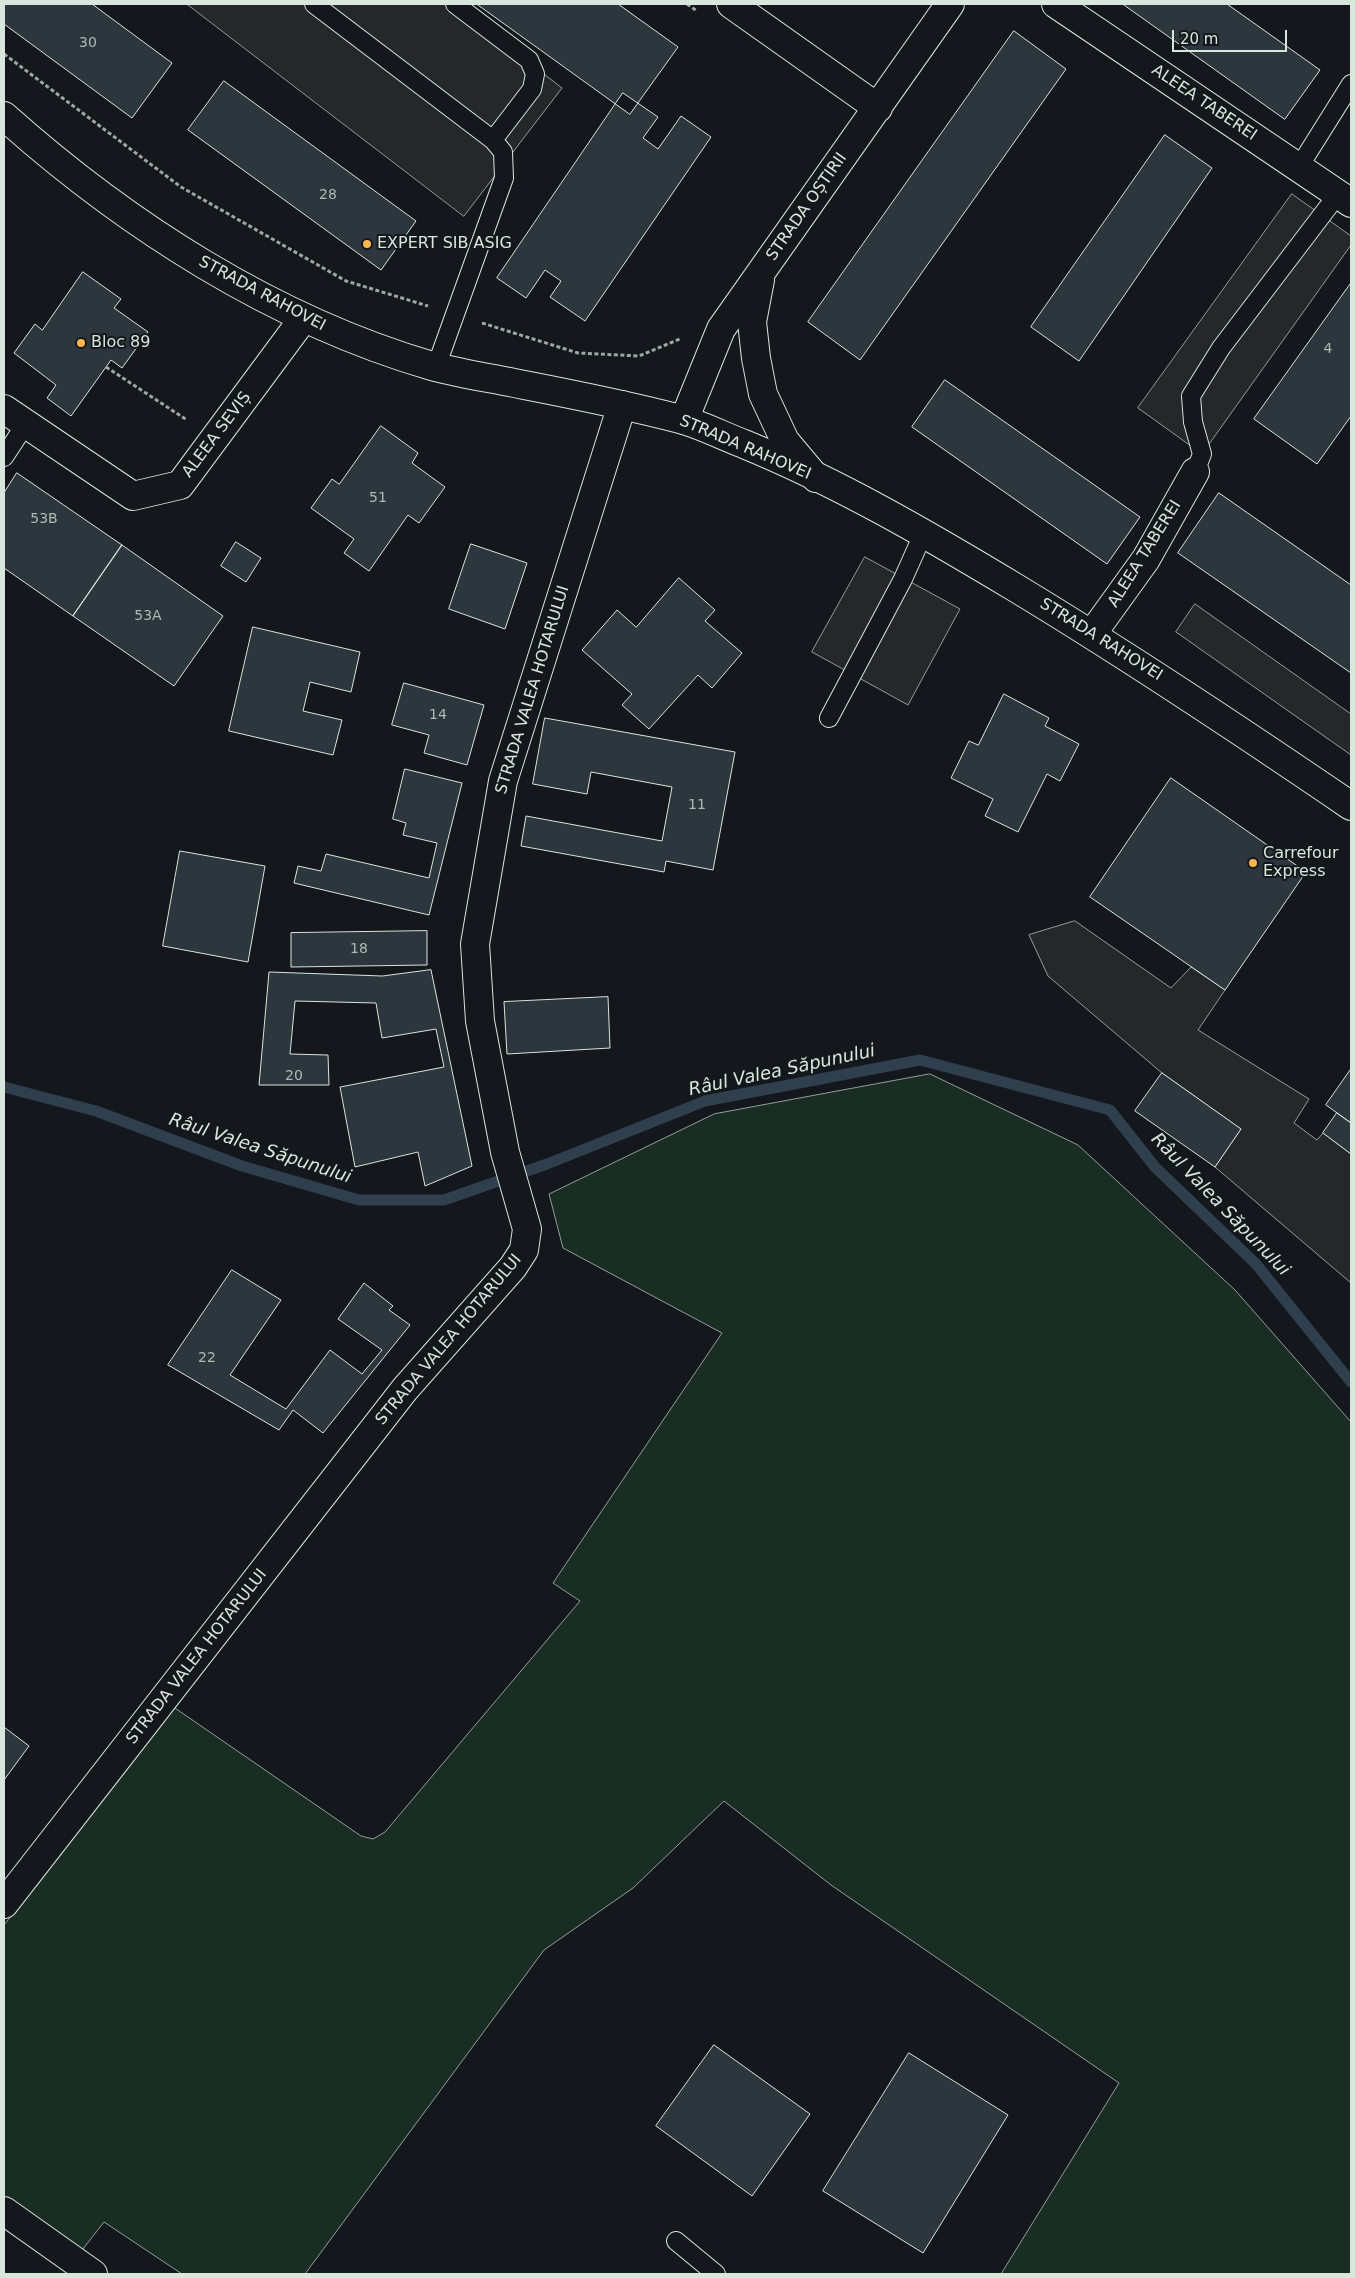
<!DOCTYPE html>
<meta charset="utf-8">
<style>
body{margin:0}
#map{position:relative;width:1355px;height:2278px;overflow:hidden;background:#14181c;font-family:"DejaVu Sans",sans-serif}
canvas{display:block}
.frame{position:absolute;inset:0;border:5px solid #d8e6dc;pointer-events:none}
.scale{position:absolute;left:1172px;top:30px;width:115px;height:22px;box-sizing:border-box;border:2px solid #d8e6dc;border-top:0;padding-left:6px;font-size:15px;line-height:18px;white-space:nowrap;color:#d8e6dc;-webkit-text-stroke:4px #14181c;paint-order:stroke}
</style>
<div id="map">
<canvas width="1355" height="2278"></canvas>
<div class="frame"></div>
<div class="scale">20 m</div>
</div>
<script>
const g = document.querySelector('canvas').getContext('2d');
g.lineJoin = 'round';
function paint(path, color) {
  g.fillStyle = color;
  g.fill(path, 'evenodd');
}
function trace(path, color, width, dash) {
  g.strokeStyle = color;
  g.lineWidth = width;
  g.lineCap = dash ? 'butt' : 'round';
  g.setLineDash(dash || []);
  g.stroke(path);
}
function drawText(font, color, halo, rows, align = 'center') {
  g.font = font + ' "DejaVu Sans",sans-serif';
  g.lineWidth = 4;
  g.setLineDash([]);
  g.textBaseline = 'middle';
  g.strokeStyle = halo;
  g.fillStyle = color;
  for (const [text, x, y, turn = 0] of rows) {
    g.save();
    g.translate(x, y);
    g.rotate((+turn || 0) * Math.PI / 180);
    g.textAlign = isNaN(turn) ? turn : align;
    if (halo) g.strokeText(text, 0, 0);
    g.fillText(text, 0, 0);
    g.restore();
  }
}
const green = new Path2D(`
 M930 1074 1078 1145 1235 1290 1351 1422V2274H1001L1119 2083 831 1885 724 1801 633 1888 544 1950 305 2274H182L104 2222 79 2254 4 2199V1925L172 1706 361 1836 373 1839 385 1832 580 1601 553 1583 722 1333 563 1248 549 1194 714 1114Z`);
paint(green, '#1a2d24');
trace(green, '#939e99', 1);
const parking = new Path2D(`
 M187 4H453L562 88 464 216Z
 M1292 194 1351 236V245L1202 454 1138 408Z
 M865 557 960 609 908 705 812 652Z
 M1195 604 1351 714V755L1176 632Z
 M1075 921 1171 988 1191 967 1225 990 1198 1030 1309 1099 1294 1123 1317 1140 1323 1133 1351 1154V1283L1215 1167 1241 1129 1162 1073 1048 976 1029 935Z`);
paint(parking, '#24282b');
trace(parking, '#939e99', 1);
trace(new Path2D(`
 M4 1087 96 1111 242 1166 359 1200H444L547 1164 705 1101 920 1060 1110 1110 1155 1167 1256 1264 1351 1382`), '#2f3f4d', 11);
const building = new Path2D(`
 M4 4H92L172 63 132 118 4 24Z
 M477 4H618L678 47 630 114Z
 M1123 4H1227L1320 70 1285 119Z
 M1014 31 1066 69 860 360 808 322Z
 M224 81 416 221 381 270 188 130Z
 M623 93 658 117 643 138 658 149 681 116 711 137 585 321 550 297 561 281 545 270 526 298 497 278Z
 M1165 135 1212 168 1079 361 1031 327Z
 M83 272 121 299 114 308 148 332 122 368 111 360 71 416 47 398 56 385 14 353 35 324 42 330Z
 M1351 283V416L1317 464 1254 419Z
 M945 380 1140 517 1107 564 912 427Z
 M381 426 418 453 412 463 445 487 419 523 408 515 369 571 344 553 354 539 311 508 332 479 339 484Z
 M17 473 122 545 73 616 4 568V493Z
 M1219 493 1351 585V673L1178 553Z
 M236 542 261 558 246 582 221 566Z
 M471 544 527 563 505 629 449 609Z
 M122 545 223 616 174 686 73 616Z
 M679 578 715 610 705 621 742 653 712 688 698 675 649 729 622 705 632 694 582 650 617 610 636 627Z
 M253 627 360 652 351 692 310 682 303 711 342 720 333 755 229 731Z
 M404 683 484 705 467 765 424 753 429 735 392 725Z
 M1004 694 1049 718 1045 726 1079 744 1060 781 1047 774 1018 832 985 816 993 799 951 778 969 741 978 745Z
 M545 718 735 752 713 870 666 861 664 872 521 846 526 816 662 841 672 787 591 772 587 794 533 784Z
 M405 769 462 783 429 915 294 883 298 866 321 871 326 854 429 878 437 843 403 835 406 823 393 819Z
 M1171 778 1306 872 1225 990 1090 897Z
 M180 851 265 866 248 962 163 946Z
 M427 931V965L291 967V933Z
 M431 970 472 1166 425 1186 418 1152 355 1167 340 1087 444 1067 436 1029 382 1038 376 1003 295 1001 290 1054 328 1055 329 1085H259L269 972 382 976Z
 M608 997 610 1048 507 1054 504 1002Z
 M1351 1069V1123L1326 1105Z
 M1162 1073 1241 1129 1215 1167 1135 1111Z
 M1337 1113 1351 1123V1154L1323 1133Z
 M232 1270 281 1300 230 1375 286 1409 330 1350 362 1374 382 1350 338 1319 364 1283 393 1306 389 1310 410 1325 323 1433 293 1410 279 1430 168 1365Z
 M4 1727 29 1746 4 1780Z
 M714 2045 810 2114 752 2196 656 2126Z
 M909 2053 1008 2115 923 2253 823 2191Z`);
paint(building, '#2c363c');
trace(building, '#d8e6dc', 1);
const service = new Path2D(`
 M314 4 493 140 532 89 535 74 529 60 455 4
 M1299 167 1351 84
 M436 367 504 178 503 152 493 140
 M4 457 25 425
 M1195 472 1202 454 1193 422 1191 396 1221 348 1338 194
 M829 718 903 579 924 532
 M676 2241 716 2274`);
const minor = new Path2D(`
 M731 4 878 108
 M1056 4 1351 203
 M760 280 752 322 756 358 763 394 785 441 816 478
 M4 409 133 496 180 485 303 319
 M684 420 721 329 950 4
 M1092 634 1146 559 1195 472
 M4 1904 405 1389 513 1267 524 1250 527 1229 505 1152 480 1021 475 944 503 781 622 405
 M4 2211 93 2274`);
const tertiary = new Path2D(`
 M4 116C126 225 274 320 432 366 454 372 477 376 499 380 560 392 620 403 680 419 702 425 723 436 744 444 839 483 928 535 1016 588 1130 657 1241 731 1351 806`);
trace(service, '#d8e6dc', 20);
trace(minor, '#d8e6dc', 30);
trace(tertiary, '#d8e6dc', 30);
trace(new Path2D(`
 M687 4 697 11
 M4 54 181 187 346 281 428 306
 M482 323 578 353 639 356 680 339
 M106 367 187 420`), '#9da8a2', 3, [4, 2.5]);
trace(service, '#14181c', 18);
trace(minor, '#14181c', 28);
trace(tertiary, '#14181c', 28);
for (const [x, y, r, color] of [
 [367,244,5,"#ffb74d"],
 [81,343,5,"#ffb74d"],
 [1253,863,5,"#ffb74d"]
]) {
  const dot = new Path2D();
  dot.arc(x, y, r, 0, 2 * Math.PI);
  g.fillStyle = color;
  g.fill(dot);
  trace(dot, '#14181c', 2);
}
drawText('14px', '#adbab4', null, [
 ["30",88,43],
 ["28",328,195],
 ["4",1328,349],
 ["51",378,498],
 ["53B",44,519],
 ["53A",148,616],
 ["14",438,715],
 ["11",697,805],
 ["18",359,949],
 ["20",294,1076],
 ["22",207,1358]
]);
drawText('16px', '#d8e6dc', '#14181c', [
 ["ALEEA TABEREI",1204,103,34],
 ["STRADA OȘTIRII",807,207,-55],
 ["STRADA RAHOVEI",262,294,28],
 ["ALEEA SEVIȘ",217,435,-53],
 ["STRADA RAHOVEI",745,448,23],
 ["ALEEA TABEREI",1145,554,-58],
 ["STRADA RAHOVEI",1101,640,32],
 ["STRADA VALEA HOTARULUI",533,690,-73],
 ["STRADA VALEA HOTARULUI",449,1340,-50],
 ["STRADA VALEA HOTARULUI",197,1657,-52]
]);
drawText('16px', '#d8e6dc', '#14181c', [
 ["EXPERT SIB ASIG",377,244],
 ["Bloc 89",91,343],
 ["Carrefour",1263,854],
 ["Express",1263,872]
], 'left');
drawText('italic 18px', '#d8e6dc', '#14181c', [
 ["Râul Valea Săpunului",782,1071,-12],
 ["Râul Valea Săpunului",260,1149,18],
 ["Râul Valea Săpunului",1220,1205,46]
]);
</script>
